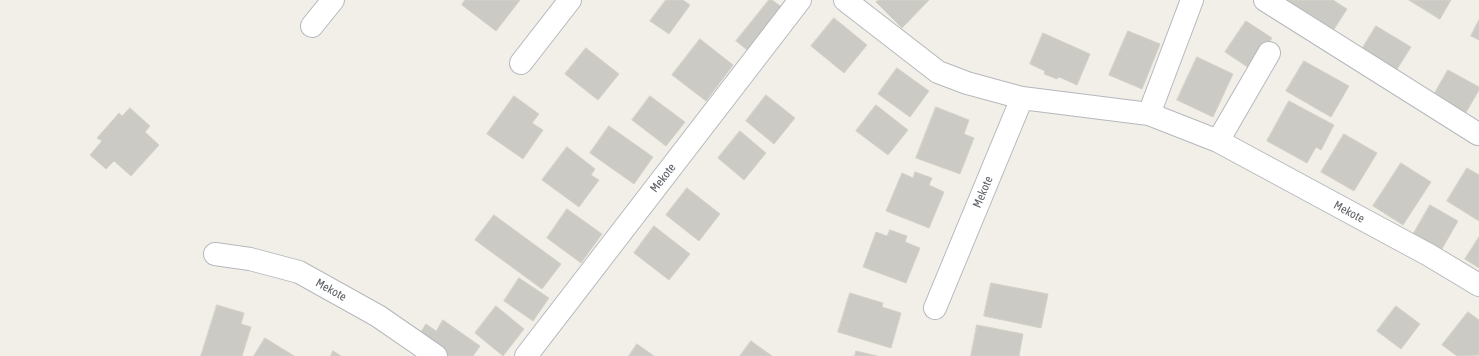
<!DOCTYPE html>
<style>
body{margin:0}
canvas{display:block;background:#f1efe8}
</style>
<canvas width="1479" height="356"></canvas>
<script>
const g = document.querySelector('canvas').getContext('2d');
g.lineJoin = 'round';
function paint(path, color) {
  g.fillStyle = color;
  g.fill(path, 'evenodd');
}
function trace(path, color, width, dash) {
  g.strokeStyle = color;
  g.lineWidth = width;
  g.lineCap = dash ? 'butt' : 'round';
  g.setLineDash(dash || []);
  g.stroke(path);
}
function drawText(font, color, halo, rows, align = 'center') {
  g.font = font + ' "Asap Condensed",sans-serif';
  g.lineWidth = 3;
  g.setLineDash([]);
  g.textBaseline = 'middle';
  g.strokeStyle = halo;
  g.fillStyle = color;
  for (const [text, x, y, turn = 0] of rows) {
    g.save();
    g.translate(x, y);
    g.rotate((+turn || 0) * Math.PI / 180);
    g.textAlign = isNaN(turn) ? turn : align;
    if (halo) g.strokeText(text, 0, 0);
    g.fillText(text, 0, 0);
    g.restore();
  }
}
const building = new Path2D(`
 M465 0H520L496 31 462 5Z
 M666 0H683L690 5 669 34 650 21Z
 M769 0H772L786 10 751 53 736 41Z
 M879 0H929L902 28 876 2Z
 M1287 0H1333L1347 9 1331 34 1284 4Z
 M1409 0H1451L1440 19Z
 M834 18 867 45 844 73 811 46Z
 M1479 20V40L1471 36Z
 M1246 21 1272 38 1252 70 1225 52Z
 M1376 26 1411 47 1394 74 1359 54Z
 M1128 31 1160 44 1142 89 1109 75Z
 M1043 33 1090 54 1077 85 1059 77 1057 79 1044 74 1045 71 1030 64Z
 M700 39 733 65 706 101 672 75Z
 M586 48 619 74 598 100 565 74Z
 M1197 57 1233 74 1213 117 1177 100Z
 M1304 61 1349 86 1331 117 1286 91Z
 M897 68 929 91 910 117 878 94Z
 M1448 70 1479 87V90L1464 116 1432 98Z
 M766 95 795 118 774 144 746 121Z
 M514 96 539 114 532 123 543 130 523 159 487 134Z
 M650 96 685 122 666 146 632 120Z
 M1289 101 1334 125 1321 150 1316 147 1307 163 1267 141Z
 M876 105 908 130 888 155 856 131Z
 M936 107 969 120 964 134 974 138 960 174 916 158Z
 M130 108 150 126 145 132 159 145 131 176 114 161 106 169 90 155 102 141 97 138 119 113 122 116Z
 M609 126 653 157 634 184 590 153Z
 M740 131 766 153 744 180 718 158Z
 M1344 134 1377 153 1354 191 1321 172Z
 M567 147 595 169 591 175 599 180 579 207 542 180Z
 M1401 163 1431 182 1403 225 1373 206Z
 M1467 168 1479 175V221L1447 201Z
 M915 172 932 178 929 185 944 192 929 228 886 211 902 173 913 178Z
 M687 188 720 214 699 241 666 215Z
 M1430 205 1458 221 1439 254 1411 238Z
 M567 209 602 234 581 263 547 238Z
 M494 215 561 264 542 289 475 240Z
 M654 226 690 254 669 280 634 253Z
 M890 230 907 236 905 242 920 248 906 283 863 267 876 232 887 236Z
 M1479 237V268L1465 259Z
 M519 278 549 298 533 321 504 301Z
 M991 283 1048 294 1041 328 984 316Z
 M850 293 883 303 882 307 901 313 891 348 838 332Z
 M217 305 244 313 241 324 251 327 242 356H201Z
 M496 306 524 329 503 356 475 333Z
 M1396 306 1420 324 1401 349 1377 331Z
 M1468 312 1479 320V355L1457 356 1442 345Z
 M443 320 480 346 473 356H441L416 339 426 324 436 331Z
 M977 325 1023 334 1019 356H971Z
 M265 338 294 356H254Z
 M751 341 772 356H740Z
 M637 344 654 356H629Z
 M333 351 341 356H331Z
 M856 351 877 356H855Z`);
paint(building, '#cccac5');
trace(building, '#d6d1c6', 1);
const minor = new Path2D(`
 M845 0 938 72 967 83 1022 98 1149 114 1218 141 1429 255 1479 285
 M1265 0 1478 134
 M312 26 333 0
 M521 63 570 0
 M1149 114 1192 0
 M1218 141 1269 53
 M215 254 250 259 299 272 378 316 436 356
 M935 308 1022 98
 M526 356 800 0`);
trace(minor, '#b5b8bc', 24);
trace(minor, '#fff', 22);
drawText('12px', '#5f6368', '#fff', [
 ["Mekote",663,178,-52],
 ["Mekote",983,192,-67],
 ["Mekote",1349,212,28],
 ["Mekote",331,290,29]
]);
</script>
